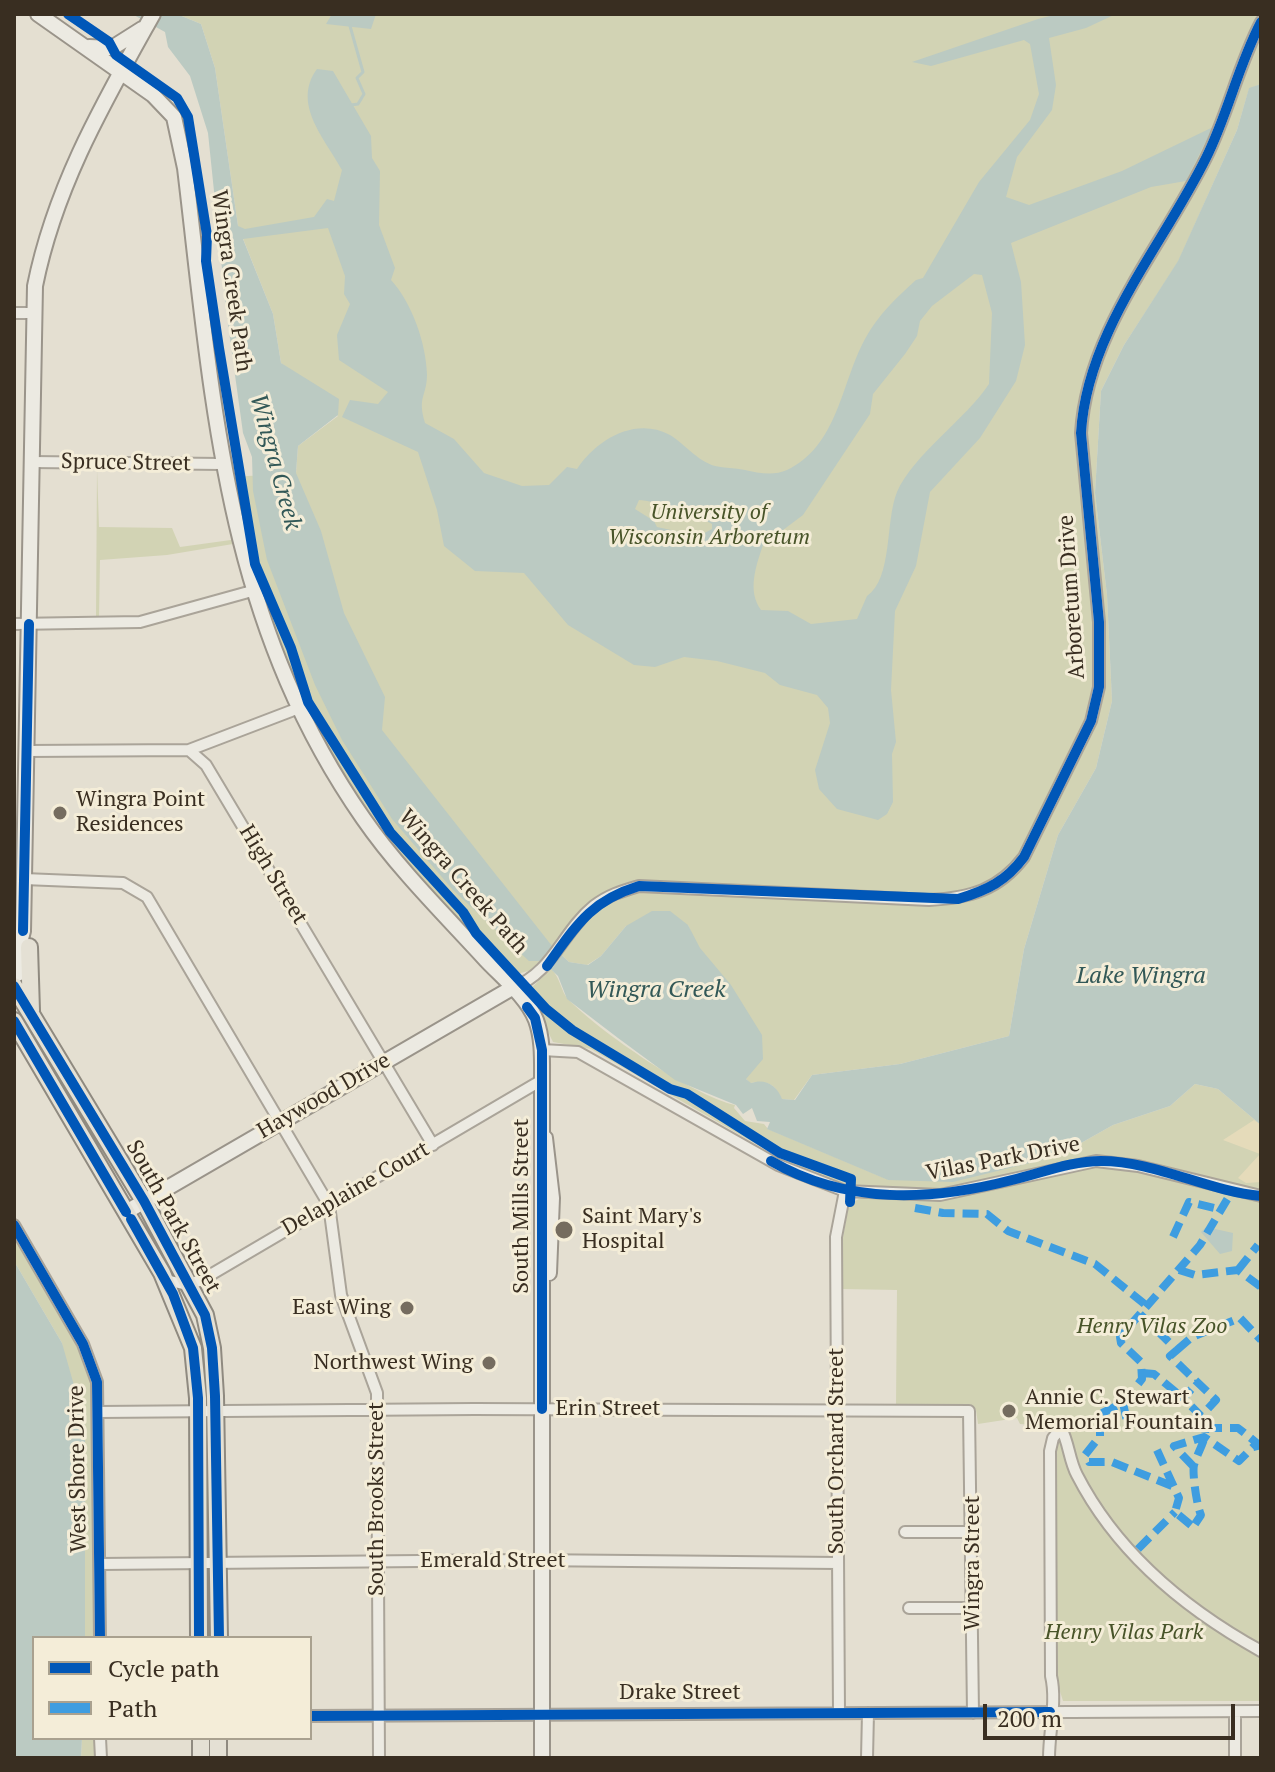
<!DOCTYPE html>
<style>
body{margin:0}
#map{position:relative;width:1275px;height:1772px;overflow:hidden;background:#e4dfd1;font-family:"PT Serif",serif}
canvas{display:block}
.frame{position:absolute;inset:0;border:16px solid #392e21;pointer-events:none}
.legend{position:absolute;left:32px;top:1636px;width:280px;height:104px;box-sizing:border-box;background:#f4edd8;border:2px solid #a9a18f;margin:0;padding:10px 14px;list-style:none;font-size:24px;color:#392e21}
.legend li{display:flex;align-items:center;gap:16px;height:40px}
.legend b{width:40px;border:2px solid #a9a18f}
.scale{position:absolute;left:983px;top:1704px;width:252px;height:36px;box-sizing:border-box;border:4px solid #392e21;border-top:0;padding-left:10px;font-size:24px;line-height:28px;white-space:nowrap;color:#392e21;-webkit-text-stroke:6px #f4edd8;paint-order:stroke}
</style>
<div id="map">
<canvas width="1275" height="1772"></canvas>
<div class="frame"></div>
<ul class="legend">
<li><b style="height:10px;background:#0057b8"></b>Cycle path</li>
<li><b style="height:10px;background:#3e9de0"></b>Path</li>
</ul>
<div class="scale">200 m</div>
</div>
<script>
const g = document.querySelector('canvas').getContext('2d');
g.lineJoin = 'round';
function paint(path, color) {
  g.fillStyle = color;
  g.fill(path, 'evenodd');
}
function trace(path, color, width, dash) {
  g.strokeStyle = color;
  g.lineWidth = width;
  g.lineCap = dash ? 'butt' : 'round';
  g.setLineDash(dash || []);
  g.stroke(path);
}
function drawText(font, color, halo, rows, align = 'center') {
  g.font = font + ' "PT Serif",serif';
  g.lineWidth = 6;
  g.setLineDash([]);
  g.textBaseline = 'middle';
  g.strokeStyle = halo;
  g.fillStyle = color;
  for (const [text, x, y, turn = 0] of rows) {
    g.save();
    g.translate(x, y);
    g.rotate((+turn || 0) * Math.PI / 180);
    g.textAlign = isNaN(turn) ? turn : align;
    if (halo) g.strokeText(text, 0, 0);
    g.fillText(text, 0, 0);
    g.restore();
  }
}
paint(new Path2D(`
 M177 14H1261V84L1249 89 1237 130 1178 262 1124 345 1101 391 1095 493 1107 595 1112 701 1096 768 1058 835 1024 949 1009 1036 900 1064 812 1075 794 1100 781 1099C775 1083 767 1081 750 1083L745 1078 688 925 626 926 601 956 587 965 569 962 552 946 532 970 513 975C396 866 305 737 257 583 246 549 240 512 232 477L296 473 298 446 338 416 281 363 273 314 238 226 215 68 201 24Z
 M97 468 99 527 172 528 180 547 238 539 239 543 167 555 100 560 99 618H96Z
 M551 969C561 978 560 991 569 1000 600 1032 693 1096 735 1105L734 1108 745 1121 764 1124 768 1129 889 1180 1058 1156 1113 1125 1170 1106 1195 1084 1218 1089 1261 1125V1701H1063L1055 1675V1451L1057 1441 1069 1433 1068 1423 1052 1421 1043 1431 1034 1425 1020 1424 1017 1418 978 1424 976 1410 970 1406 896 1405 897 1290 842 1289V1243L849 1204 861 1198 862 1187 828 1179 782 1159 591 1049 553 1042 528 991Z
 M42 1050 62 1078 106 1156 39 1051Z
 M14 1225 94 1369 95 1638H85L62 1343 14 1261Z
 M82 1738H95L96 1758H81Z`), '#d2d3b4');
paint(new Path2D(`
 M1254 1120 1261 1125V1182L1246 1183 1238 1178 1260 1154 1223 1140Z`), '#e5dbba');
paint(new Path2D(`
 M132 14H177L201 24 215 68 238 226 245 229 314 217 327 199 334 201 342 170C326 140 291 104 317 69L333 71 371 136 372 158 380 171 379 225 395 268 391 280C412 303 426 343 427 374 427 397 417 396 425 423L454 439 484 473 522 486 549 485 567 467 577 469C596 440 635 416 670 435 685 444 697 461 715 466 724 468 735 468 745 470 758 473 774 476 787 470 838 446 841 383 865 339 878 315 896 298 916 280L923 278 979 182 1030 120 1039 94 1030 44 1024 40 931 66 912 62 1038 19 1058 14H1116L1086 28 1049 38 1056 85 1052 110 1017 157 1006 197 1029 205 1122 171 1213 127 1186 181 1151 187 1011 243 1021 282 1025 345 1016 381 980 438 930 492 916 566 895 611 891 690 896 742 892 754 893 802 887 814 878 820 837 809 819 789 815 770 830 723 828 708 817 695 780 685 765 673 717 661 684 657 655 667 634 665 568 625 524 573 475 571 444 546 437 510 418 452 342 417 350 400 378 404 388 392 339 360 337 335 350 304 344 294 345 276 328 228 243 239 273 314 281 363 339 399 338 415 298 446 296 473 321 531 344 613 385 697 382 730 552 946 569 962 588 965 601 956 626 926 652 911H670L688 925 700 948 731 985 762 1035 763 1059 746 1079 751 1083C765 1078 777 1085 782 1099L795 1100 812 1075 900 1064 1009 1036 1024 949 1058 835 1096 768 1112 701 1107 595 1095 493 1101 391 1124 345 1178 261 1237 130 1249 88 1261 84V1125L1218 1089 1195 1084 1170 1106 1113 1125 1058 1156 953 1182 888 1180 767 1129 770 1122 757 1121 752 1108 743 1114 736 1105 675 1080 618 1038 567 999 558 976 542 961H529L453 890 392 819 342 740 315 685 267 560 253 491 252 457 243 433 227 317 208 133 190 76 168 47 165 32ZM974 274 982 275 992 313 989 384C966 419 913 455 897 492 885 521 893 578 867 596L857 619 811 624 788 611 761 610C747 591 756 566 763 545L803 515 870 414 873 394 905 354 917 336 920 321 932 306ZM639 500C653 500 700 516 712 524V529L699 536 657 527 654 521 635 509Z
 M332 14H376L371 29 326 24Z
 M1206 1227 1233 1233 1232 1251 1220 1254 1201 1232Z
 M14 1261 62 1343 85 1424V1638H34V1738H82L81 1758H14Z`), '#bbcac2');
trace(new Path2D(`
 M350 26 363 72 357 78 364 94 358 104 351 105`), '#bbcac2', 3);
const street = new Path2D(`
 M14 313H33
 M31 462 222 464
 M14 624 140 622 252 591
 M189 750 299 708
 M27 751 189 750 206 765 433 1145
 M24 879 123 883 147 897 329 1205 341 1295 377 1393 379 1758
 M512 988C553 973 562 932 594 906 608 895 622 891 639 886L929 900C970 898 999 890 1024 857L1091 721 1099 687V622L1081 433C1087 331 1162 247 1206 158 1228 114 1238 66 1261 22
 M542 1050 578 1052 778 1165 845 1191 940 1195 1096 1161 1138 1166 1261 1196
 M14 1225 83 1344 97 1382 100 1638
 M166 1280 183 1284 200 1281 542 1080
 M99 1412 474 1409 969 1411 973 1713
 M905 1532H972
 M100 1564 527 1560 838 1563
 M909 1608H973
 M1235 1711V1758
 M839 1713 836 1237 845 1191
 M310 1716 1261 1711
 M100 1738 101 1758
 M867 1758 868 1713
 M1049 1758C1049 1731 1057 1701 1051 1676L1050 1451 1053 1438 1061 1428C1069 1443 1069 1460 1077 1475 1117 1553 1185 1609 1261 1651`);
const secondary = new Path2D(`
 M38 14 153 95 174 117 185 168C213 401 224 618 363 818 399 870 444 914 486 960 502 977 527 997 536 1020 543 1039 542 1060 542 1080V1758
 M89 47 112 48 142 29
 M14 966 23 931 35 286C55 186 104 102 153 14
 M14 976 23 971 27 954
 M545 1138 552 1198 549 1273
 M126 1212 512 988`);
const primary = new Path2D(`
 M29 947 31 1011
 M14 986 144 1201 205 1315 212 1348 215 1396 219 1638
 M14 1021 162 1273 193 1348 198 1398 199 1638
 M201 1738V1758
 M218 1738V1758`);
trace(street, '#aaa499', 14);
trace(secondary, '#9a948a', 18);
trace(primary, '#8f8a80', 20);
trace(street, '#eceae2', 10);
trace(secondary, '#eceae2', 14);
trace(primary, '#e4e0d4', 16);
trace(new Path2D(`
 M915 1208 943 1213 987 1214 1008 1231 1095 1264 1147 1306
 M1173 1237 1189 1202 1223 1210
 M1179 1270 1195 1275 1238 1270 1261 1287
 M1238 1270 1258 1245
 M1140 1314 1177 1350 1170 1356 1216 1400 1201 1416 1183 1398 1198 1382
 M1177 1350 1192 1337 1240 1318 1261 1340
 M1143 1373 1154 1374 1183 1398
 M1123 1403 1128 1426
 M1206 1428H1238L1258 1444
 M1157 1450 1179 1498 1175 1512 1192 1526
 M1193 1466 1174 1446 1204 1437 1239 1461 1253 1447 1261 1445
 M1172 1486 1112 1462H1089L1085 1455 1100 1436V1414L1123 1403 1142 1379 1141 1362 1121 1343 1120 1337 1200 1245 1228 1198
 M1195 1524 1201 1515C1197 1507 1192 1473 1194 1465 1199 1447 1212 1434 1201 1416
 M1138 1549 1175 1512`), '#3e9de0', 8, [16, 8]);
trace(new Path2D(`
 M68 14 109 42 116 55 177 98 188 117 207 235 206 261 219 348 255 564 291 648 308 702 390 832 463 912 476 933 546 1009 572 1030 670 1089 687 1094 780 1153 851 1179 850 1202
 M23 931 29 624
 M547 966C576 926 590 901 639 886L958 899C988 890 1006 881 1024 857L1091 721 1099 687V622L1081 433C1087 331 1162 247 1206 158 1228 114 1238 66 1261 22
 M14 986 144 1201 205 1315 212 1348 215 1396 219 1638
 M527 1007 535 1018 542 1050V1409
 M14 1021 126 1212
 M771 1161C847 1205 931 1201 1012 1180 1042 1173 1071 1161 1101 1161 1155 1161 1207 1191 1261 1196
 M131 1219 173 1294 193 1348 198 1398 199 1638
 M14 1225 83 1344 97 1382 100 1638
 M310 1716 1050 1712`), '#0057b8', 10);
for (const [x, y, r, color] of [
 [60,813,8,"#756c5f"],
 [564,1230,10,"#756c5f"],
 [407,1308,8,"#756c5f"],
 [489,1363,8,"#756c5f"],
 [1009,1411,8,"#756c5f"]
]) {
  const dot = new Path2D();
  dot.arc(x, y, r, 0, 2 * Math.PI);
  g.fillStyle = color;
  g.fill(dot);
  trace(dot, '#f4edd8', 3);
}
drawText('22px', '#392e21', '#f4edd8', [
 ["Wingra Creek Path",231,281,82],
 ["Spruce Street",126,463,1],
 ["Arboretum Drive",1072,597,-94],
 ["High Street",273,875,59],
 ["Wingra Creek Path",463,882,49],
 ["Haywood Drive",324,1096,-30],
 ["Vilas Park Drive",1003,1159,-11],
 ["Delaplaine Court",356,1189,-30],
 ["South Mills Street",522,1206,-90],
 ["South Park Street",173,1217,61],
 ["Erin Street",608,1409],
 ["South Orchard Street",837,1451,-90],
 ["West Shore Drive",78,1469,-91],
 ["South Brooks Street",377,1499,-90],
 ["Emerald Street",493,1561],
 ["Wingra Street",973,1563,-90],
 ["Drake Street",680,1693]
]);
drawText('italic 22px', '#485429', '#f4edd8', [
 ["University of",709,513],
 ["Wisconsin Arboretum",709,538],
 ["Henry Vilas Zoo",1152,1327],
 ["Henry Vilas Park",1124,1633]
]);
drawText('22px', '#392e21', '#f4edd8', [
 ["Wingra Point",76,800],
 ["Residences",76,825],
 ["Saint Mary's",582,1217],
 ["Hospital",582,1242],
 ["East Wing",391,1308,"right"],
 ["Northwest Wing",473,1363,"right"],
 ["Annie C. Stewart",1025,1398],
 ["Memorial Fountain",1025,1423]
], 'left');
drawText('italic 24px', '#325857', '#f4edd8', [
 ["Wingra Creek",275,462,75],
 ["Lake Wingra",1141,976],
 ["Wingra Creek",656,990]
]);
</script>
